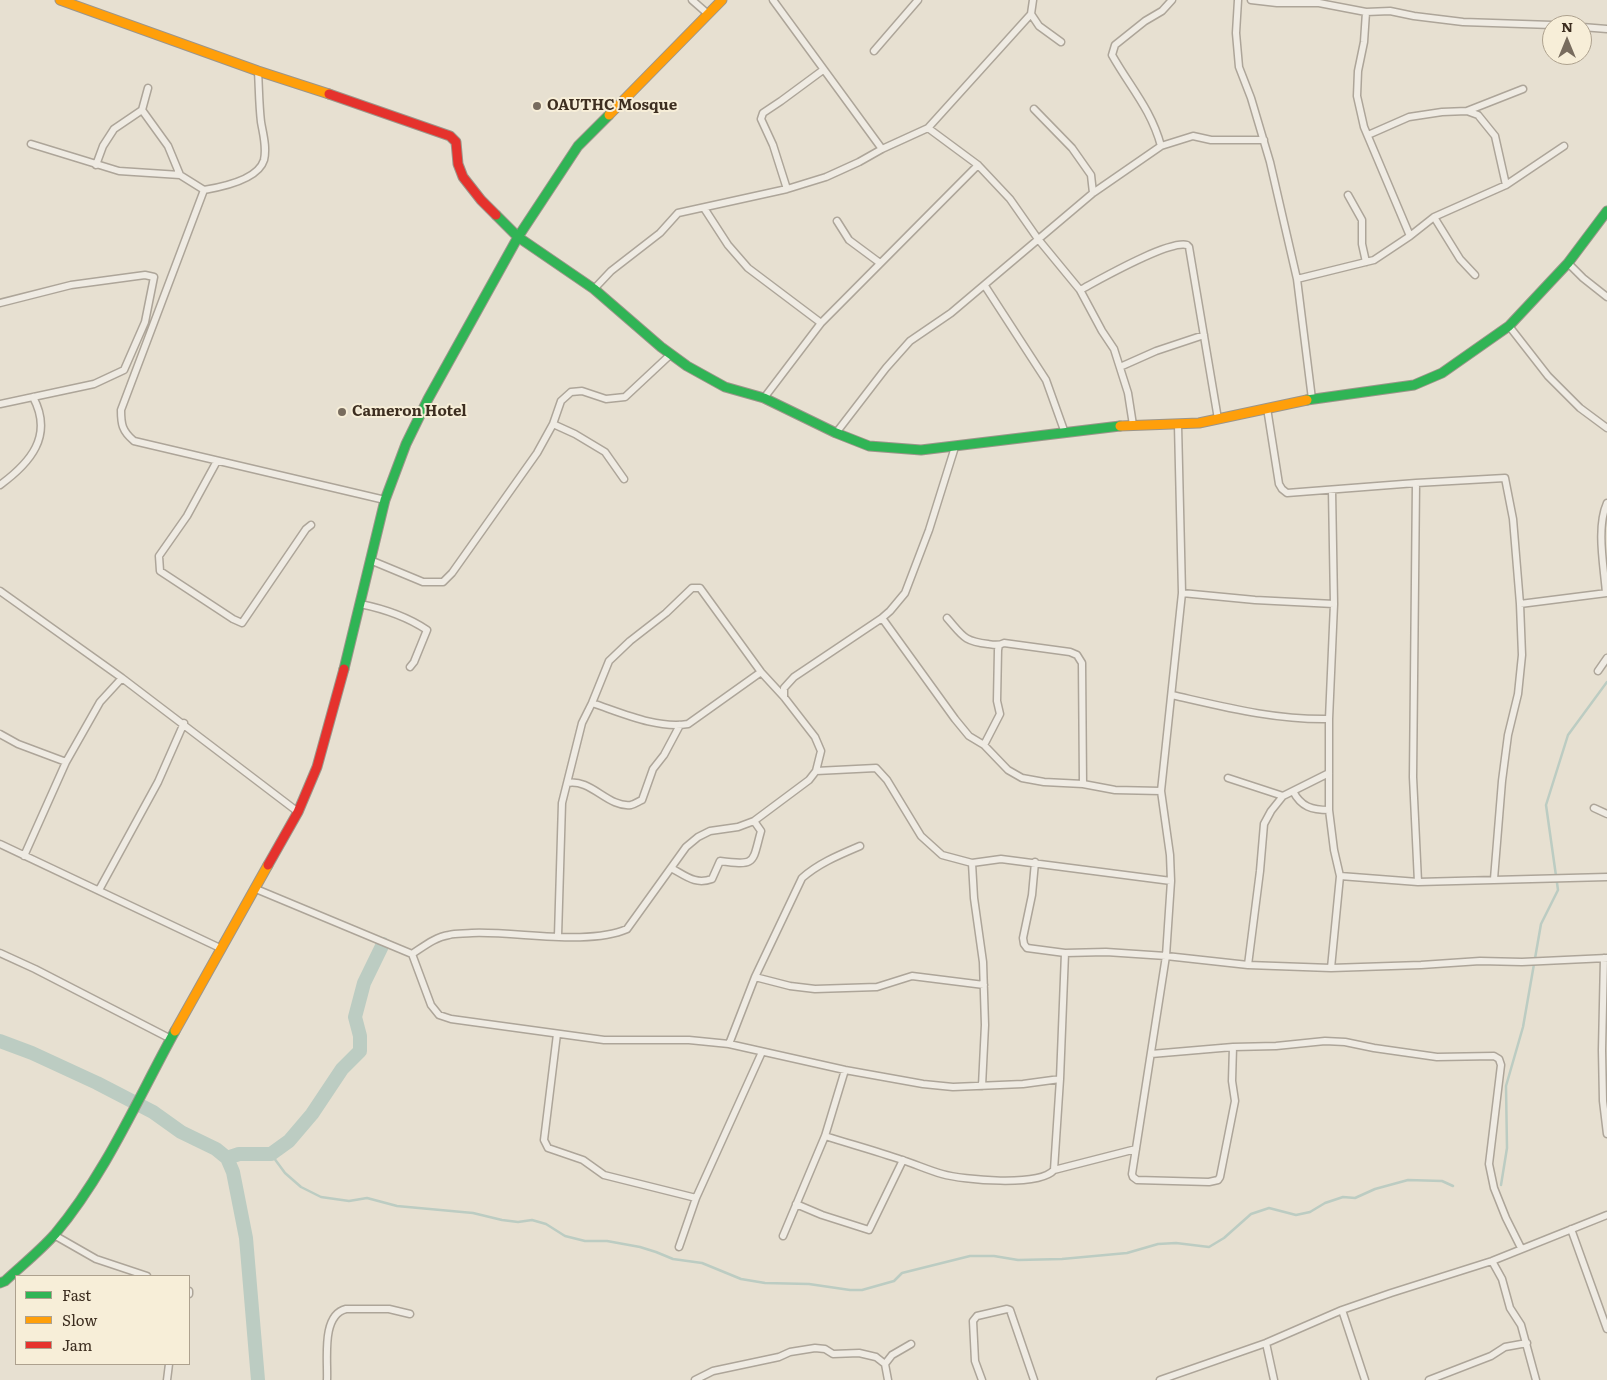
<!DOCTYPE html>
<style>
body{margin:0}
#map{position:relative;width:1607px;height:1380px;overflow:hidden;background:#e7e0d1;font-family:Literata,serif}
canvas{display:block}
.legend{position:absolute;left:15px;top:1275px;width:175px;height:90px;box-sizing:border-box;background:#f7eed8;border:1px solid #ada18e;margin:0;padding:6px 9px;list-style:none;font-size:15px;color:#3d2e20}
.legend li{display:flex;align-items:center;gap:10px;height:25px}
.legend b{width:25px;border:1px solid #ada18e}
.north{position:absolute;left:1542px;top:15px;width:50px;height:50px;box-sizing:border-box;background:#f7eed8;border:1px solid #ada18e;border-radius:50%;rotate:0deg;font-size:14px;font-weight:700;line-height:20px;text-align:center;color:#3d2e20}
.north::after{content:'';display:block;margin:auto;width:18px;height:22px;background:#786c5e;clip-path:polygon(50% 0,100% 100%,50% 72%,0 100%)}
</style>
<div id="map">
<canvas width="1607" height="1380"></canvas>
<ul class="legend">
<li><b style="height:6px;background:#30b455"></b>Fast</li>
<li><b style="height:6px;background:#ff9f0a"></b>Slow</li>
<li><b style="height:6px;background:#e5322d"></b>Jam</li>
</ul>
<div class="north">N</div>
</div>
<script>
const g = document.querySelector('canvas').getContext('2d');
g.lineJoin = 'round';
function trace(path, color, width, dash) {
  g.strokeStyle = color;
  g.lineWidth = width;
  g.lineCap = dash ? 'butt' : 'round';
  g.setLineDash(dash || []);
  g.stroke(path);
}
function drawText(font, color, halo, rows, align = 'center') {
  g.font = font + ' Literata,serif';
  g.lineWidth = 4;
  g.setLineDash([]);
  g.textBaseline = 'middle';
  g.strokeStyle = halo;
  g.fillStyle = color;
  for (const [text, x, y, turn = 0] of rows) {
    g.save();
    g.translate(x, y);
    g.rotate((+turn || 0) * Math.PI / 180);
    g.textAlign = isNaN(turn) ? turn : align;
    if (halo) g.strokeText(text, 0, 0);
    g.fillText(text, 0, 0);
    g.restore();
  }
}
trace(new Path2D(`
 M271 1154 285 1173 301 1187 321 1197 349 1201 367 1198 397 1206 473 1213 502 1220 518 1222 532 1220 546 1224 565 1236 585 1241H607L640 1247 656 1252 673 1259 702 1263 741 1279 765 1283 809 1284 850 1290H862L894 1281 902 1273 970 1256H994L1018 1260 1062 1259 1127 1253 1158 1244 1176 1243 1209 1247 1224 1238 1251 1214 1269 1208 1296 1215 1310 1212 1325 1203 1343 1197 1355 1198 1375 1189 1408 1180 1442 1181 1453 1186
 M1501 1185 1507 1148 1506 1086 1523 1027 1541 924 1558 890 1546 805 1568 735 1607 682`), '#bcccc2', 2.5);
trace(new Path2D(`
 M0 1041 32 1053 97 1083 153 1112 181 1132 216 1149 227 1158 233 1172 246 1238 258 1380
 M227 1158 239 1154H271L289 1141 312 1114 342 1069 360 1051V1036L355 1017 364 983 383 944`), '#bcccc2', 14);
const street = new Path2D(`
 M692 0 708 14
 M773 0 882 149
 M1238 0 1236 33 1239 67 1251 98 1270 162 1297 279 1312 399
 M1251 0 1277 3H1319L1366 12 1390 11 1414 16 1463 22 1552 25
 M1366 12 1364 42 1358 71 1357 96 1364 127 1410 236
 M1031 14 1039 26 1061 42
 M1582 27 1607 29
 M874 51 918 0
 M1034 109 1072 148 1091 175 1093 193
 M142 110 168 146 180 175
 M1467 111 1478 115 1495 136 1506 185
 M928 128 978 165 1010 199 1038 239 1080 290 1102 331 1114 349 1128 393 1133 425
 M1368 135 1409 117 1442 112 1467 111 1523 89
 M31 144 119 171 180 175 204 190C222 187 258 180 264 160 267 147 263 134 261 122 259 105 259 88 258 71
 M1161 146C1151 109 1130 87 1112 55L1115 45 1145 21 1162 11 1172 0
 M96 165 103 146 114 129 142 110 148 88
 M787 189 773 145 761 119 763 113 781 101 823 70
 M204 190 121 410C121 424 122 431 134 441L385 500
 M1348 195 1362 220V244L1366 262
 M704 208 728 245 748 268 821 323
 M1434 217 1460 259 1475 275
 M837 221 849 240 880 263
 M1568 263 1583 278 1607 297
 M1297 279 1374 260 1410 236 1434 217 1506 185 1564 146
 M985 286 1046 380 1065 433
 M594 289 611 271 660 233 678 213 787 189 826 177 859 162 882 149 928 128 1031 14 1033 0
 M1080 290C1099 280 1168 240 1187 245L1189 247 1218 419
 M0 303 71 285 145 275 154 277 145 322 124 370 94 384 0 404
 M1509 326 1548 376 1580 408 1607 428
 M1120 367 1156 351 1204 335
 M764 398 821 323 978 165
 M1267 408 1279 484 1282 489 1287 493 1416 483 1505 478 1513 519 1520 604 1522 655 1518 694 1508 735 1502 781 1494 879
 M553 424 575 434 605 452 624 479
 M1178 425 1182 593 1161 791 1170 855 1171 881 1166 956 1132 1174 1133 1177 1137 1180 1209 1182 1218 1180 1220 1177 1235 1101 1232 1081 1233 1047
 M836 433 886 368 910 341 951 313 1093 193 1161 146 1193 136 1211 140H1264
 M217 461 187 516 159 556 160 571 233 619 242 623 306 529 311 525
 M1416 483 1413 777 1418 882
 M0 485C30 463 54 436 33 397
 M370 560 423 582H443L452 573 537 453 553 424 561 401 571 392 582 391 606 399 625 397 670 355
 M0 591 122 678 298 812
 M1182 593 1255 600 1334 604
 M1606 593C1604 566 1596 528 1607 503
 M360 604C385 609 406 616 427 630L414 662 410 667
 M1520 604 1607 593
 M882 618 955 719 969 736 984 745 1008 770 1022 778 1044 782 1083 784 1115 790 1161 791
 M947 618C963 636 963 641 988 644 994 645 999 646 1004 643L1070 652 1077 655 1082 663 1083 784
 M1598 671 1607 658
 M1172 695C1225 707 1274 720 1329 719
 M784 697V688L794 677 882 618 890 611 905 593 929 530 955 447
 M592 703C622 713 657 729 688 724L761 672
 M0 734 18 744 66 762
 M984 745 1000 714 997 701 998 650 999 645
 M816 771 876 768 887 780 921 836 942 855 972 863 1001 859 1171 881
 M1228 778 1283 796
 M567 783C591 778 608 808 631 805 635 804 639 801 642 800L653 769 664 755 680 725
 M1293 791C1301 807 1312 810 1329 810
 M1594 808 1607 814
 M0 844 220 948
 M24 856 66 762 100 702 122 678
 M1035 862 1032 895 1023 938 1024 944 1027 948 1065 953 1106 952 1166 956 1248 965 1331 968 1421 965 1480 961 1522 962 1607 958
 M972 863 974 898 983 962 985 1025 982 1086
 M671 868C686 876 695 885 712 879L720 861C757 866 752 863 761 831L754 821
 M1340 876 1418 882 1607 877
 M256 889 412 954 431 1005 439 1015 451 1019 604 1040H689L729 1044 845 1070 923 1084 953 1087 1023 1084 1060 1079
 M99 890 158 782 184 723
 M0 953 35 969 171 1039
 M412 954C423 947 435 937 449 935 456 933 465 934 472 933 517 931 588 946 627 929L686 847 698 837 710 831 738 827 754 821 809 780 816 771 821 751 815 737 784 697 761 672 700 588H692L666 613 630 641 609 661 592 703 582 723 562 803 558 936
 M1604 958 1602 1050 1603 1101 1607 1134
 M1248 965 1260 871 1264 824 1271 811 1283 796 1329 773
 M1331 968 1340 876 1334 850 1329 810V719L1334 604 1332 490
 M755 977 790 986 815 989 877 987 912 976 984 985
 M557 1034 544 1140 548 1148 583 1160 604 1175 696 1198
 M729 1044 755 977 802 878C819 863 839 855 860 846
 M1151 1054 1233 1047 1276 1046 1325 1041 1345 1042 1374 1048 1437 1057 1494 1056 1499 1059 1501 1065 1489 1164 1494 1188 1506 1218 1521 1248
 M825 1136C850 1144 876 1151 902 1160 915 1164 928 1170 942 1174 963 1180 1039 1187 1054 1170L1136 1149
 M1054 1170 1060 1079 1065 953
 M796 1204 822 1215 869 1230 903 1160
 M1571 1229 1607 1329
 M54 1235 96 1259 147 1276
 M783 1236 825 1136 845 1070
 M679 1247 696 1198 762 1052
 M1492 1261 1502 1279 1510 1308 1521 1325 1536 1380
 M189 1291V1294
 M1342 1310 1365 1380
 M1266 1343 1274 1380
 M167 1380 169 1364
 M327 1380C328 1360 321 1315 346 1309H389L410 1314
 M695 1380 713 1371 779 1357 790 1352 815 1348 825 1349 833 1354 859 1353 876 1357 885 1364
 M888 1380 885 1364 892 1355 911 1344
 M982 1380 975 1361 973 1321 977 1316 1007 1309 1010 1310 1034 1380
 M1160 1380 1266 1343 1342 1310 1391 1293 1492 1261 1607 1215
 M1429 1380 1491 1356 1505 1347 1527 1343`);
const fast = new Path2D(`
 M496 215 518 237 594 289 661 347 687 366 725 387 764 398 836 433 869 446 921 450 1120 426
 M1307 400 1414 385 1442 373 1509 326 1568 263 1607 211
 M344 669 385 500 406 444 428 399 518 237 578 146 609 115
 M0 1283 5 1281C21 1266 40 1251 55 1234 106 1173 137 1100 175 1031`);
const slow = new Path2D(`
 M60 0 258 71 329 94
 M609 115 722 0
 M1120 426 1199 423 1307 400
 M175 1031 268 865`);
const jam = new Path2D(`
 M329 94 450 136 456 142 458 164 463 177 481 200 496 215
 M268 865 298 812 317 767 344 669`);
trace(street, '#ada599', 9);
trace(fast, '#9c958a', 11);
trace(slow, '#9c958a', 11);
trace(jam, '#9c958a', 11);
trace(street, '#efebe3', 6);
trace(fast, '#30b455', 9);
trace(slow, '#ff9f0a', 9);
trace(jam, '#e5322d', 9);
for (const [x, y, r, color] of [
 [537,106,5,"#786c5e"],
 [342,412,5,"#786c5e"]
]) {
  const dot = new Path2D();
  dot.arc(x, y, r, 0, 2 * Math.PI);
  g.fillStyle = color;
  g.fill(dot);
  trace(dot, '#f7eed8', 2);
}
drawText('bold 15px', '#3d2e20', '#f7eed8', [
 ["OAUTHC Mosque",547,106],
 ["Cameron Hotel",352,412]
], 'left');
</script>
